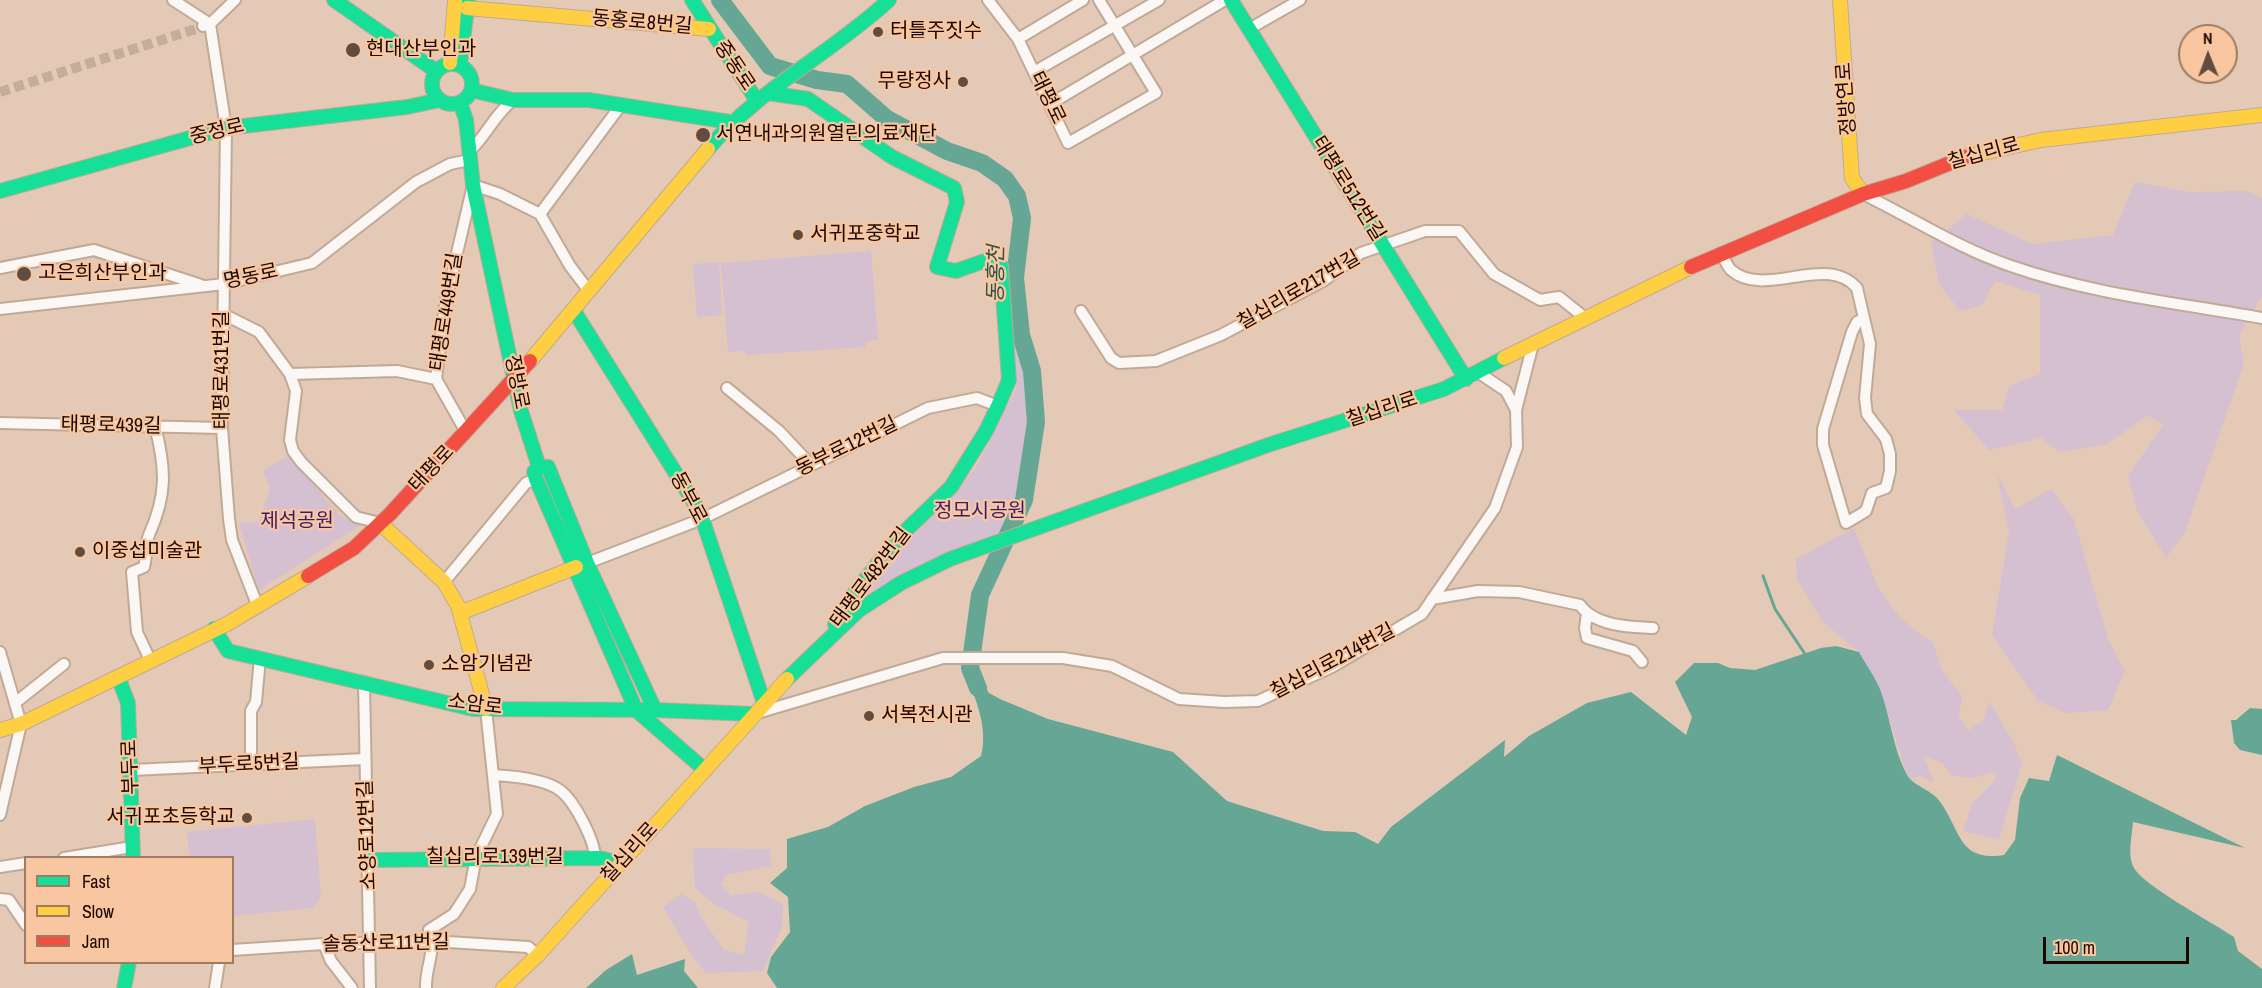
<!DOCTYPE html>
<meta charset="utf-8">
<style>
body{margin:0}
#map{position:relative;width:2262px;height:988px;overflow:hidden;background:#e4cab6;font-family:"Archivo Narrow",sans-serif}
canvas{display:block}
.legend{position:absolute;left:24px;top:856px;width:210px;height:108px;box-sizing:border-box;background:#f8c7a2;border:2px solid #a07b61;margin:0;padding:8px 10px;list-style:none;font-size:18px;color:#1c0800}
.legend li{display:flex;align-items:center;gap:12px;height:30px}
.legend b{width:30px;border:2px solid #a07b61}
.north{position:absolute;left:2178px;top:24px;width:60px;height:60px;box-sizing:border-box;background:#f8c7a2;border:2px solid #a07b61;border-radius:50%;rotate:359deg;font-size:16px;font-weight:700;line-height:24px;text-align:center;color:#1c0800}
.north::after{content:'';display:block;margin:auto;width:21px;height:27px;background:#624c40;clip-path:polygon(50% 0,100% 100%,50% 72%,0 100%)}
.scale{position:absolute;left:2043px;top:937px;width:146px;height:27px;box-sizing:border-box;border:3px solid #1c0800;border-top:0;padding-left:8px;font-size:18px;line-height:21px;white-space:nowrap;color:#1c0800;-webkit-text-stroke:4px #f8c7a2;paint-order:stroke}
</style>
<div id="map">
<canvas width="2262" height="988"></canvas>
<ul class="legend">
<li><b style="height:8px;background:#16e098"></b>Fast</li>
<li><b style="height:8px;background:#ffcf43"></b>Slow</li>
<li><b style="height:8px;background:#f24e42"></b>Jam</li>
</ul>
<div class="north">N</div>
<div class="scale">100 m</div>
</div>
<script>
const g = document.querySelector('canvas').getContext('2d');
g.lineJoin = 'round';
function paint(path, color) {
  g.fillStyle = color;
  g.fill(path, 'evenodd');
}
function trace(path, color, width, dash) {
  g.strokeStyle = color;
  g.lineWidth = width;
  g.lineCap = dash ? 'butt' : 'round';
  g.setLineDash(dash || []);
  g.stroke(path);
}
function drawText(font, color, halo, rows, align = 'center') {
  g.font = font + ' "Archivo Narrow","Noto Sans KR",sans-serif';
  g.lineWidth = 4.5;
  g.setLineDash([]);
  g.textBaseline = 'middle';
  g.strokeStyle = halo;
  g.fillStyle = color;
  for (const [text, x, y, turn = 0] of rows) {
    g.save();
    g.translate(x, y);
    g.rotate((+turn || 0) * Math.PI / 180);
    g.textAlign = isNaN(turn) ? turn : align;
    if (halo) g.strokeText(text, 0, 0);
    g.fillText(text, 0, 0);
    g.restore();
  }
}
paint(new Path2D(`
 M2135 182 2190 192 2248 191 2262 198V296L2239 335 2244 364 2185 532 2166 558 2137 511 2128 476 2163 425 2148 415 2105 445 2059 452 2041 438 1989 450 1954 410H2002L2009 386 2040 374V295L1995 281 1982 305 1960 311 1939 284 1931 243 1967 214 2032 244 2113 235Z
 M871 251 878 340 867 341 865 347 746 355V351L728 352 721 263Z
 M719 262 722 315 697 317 693 264Z
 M1016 289 1032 417 1007 535 844 610 975 469 1015 391Z
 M289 456 340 516 361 525 259 590 239 523 258 522 270 489 263 470Z
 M1997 474 2015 509 2051 489 2074 519 2108 639 2125 671 2108 710 2066 713 2038 701 1992 635 2009 531Z
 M1854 528 1879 589 1901 619 1934 644 1941 669 1962 696 1959 718 1969 730 1983 721 1989 701 2014 743 2022 763 1999 840 1963 831 1972 804 1996 779 1995 771 1973 778 1951 775 1942 763 1923 755 1934 783 1920 776 1908 779 1881 692 1859 652 1822 621 1797 579 1796 559Z
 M315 819 321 897 312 908 233 916 232 858 190 857 187 832Z
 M693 848 770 849 771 866 726 875 721 884 731 895 758 892 783 904 782 926 763 971 706 973 692 956 663 907 681 894 695 902 699 914 724 950 744 955 749 922 714 904 695 888Z`), '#d4c0d0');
paint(new Path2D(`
 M1836 646 1859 652C1866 665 1876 678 1881 692 1891 720 1893 749 1907 775 1913 786 1933 790 1941 803 1961 832 1959 862 2004 855L2015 840 2020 798 2029 778 2049 781 2057 755 2245 848 2133 822C2132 837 2127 855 2134 868 2144 886 2212 922 2234 937L2238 951 2262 969V988H777L767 973 771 957 790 932 788 897 770 883 787 868V839L828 827 865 806 914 787 951 777 981 756C989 726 974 695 963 668L971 664 989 693 1000 699 1048 719 1173 752 1227 801 1323 831 1355 832 1378 844 1391 827 1505 740 1504 757 1529 736 1587 703 1631 692 1686 735 1692 717 1675 682 1694 663H1718L1730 668 1755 670 1821 648Z
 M2250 708 2262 709V755L2240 750 2234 743 2231 720H2236Z
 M632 954 637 975 685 959 684 971 698 988H586L606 970Z`), '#65a694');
trace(new Path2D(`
 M1763 576 1775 609 1805 654`), '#65a694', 3);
trace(new Path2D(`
 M720 0 770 66 817 80 847 84 887 119 947 151 982 163 1005 179 1017 196 1022 218 1015 278 1021 335 1032 371 1036 422 1024 500 980 595 970 668 978 688`), '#65a694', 18);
trace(new Path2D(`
 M0 92 202 27`), '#c6ad9b', 10, [10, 5]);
const street = new Path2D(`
 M173 0 210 24 226 128 222 428 229 519 232 540 258 607
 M988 0 1018 39 1068 143 1156 93 1099 0
 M203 26 210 24 235 0
 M1249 29 1300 0
 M1018 39 1083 0
 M1034 72 1159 0
 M1050 104 1225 0
 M469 152C486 136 494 115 513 100
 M1863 194C1912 218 1960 249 2011 266 2091 294 2179 303 2262 318
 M540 214 621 105
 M1721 253C1724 258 1727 266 1731 270 1765 300 1826 252 1857 288L1870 344 1865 398 1867 414 1886 439 1890 454V471L1886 488 1872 493 1866 511 1846 523 1823 445V429L1852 332 1857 322 1863 319
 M0 268 94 250 201 285
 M0 309 224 284 312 263 416 182 450 164 469 160
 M1081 311 1111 358 1119 363 1156 361 1221 335 1323 281 1361 253 1425 231H1459L1494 274 1540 300 1559 297 1584 317
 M223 314 259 332 290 374 296 391 290 440 293 451 301 462 356 517 380 523
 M1479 373 1506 391 1516 410
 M290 374 397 371 436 379
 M727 388 779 431 811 465
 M0 423 222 428
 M466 432 436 379 445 304 473 185 500 194 540 214 570 266 589 291
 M582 565 702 519 928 408 977 398 998 406
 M444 582 526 483 536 479
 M1432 599 1478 591 1519 592 1580 605C1595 626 1629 627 1653 628
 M1587 614 1585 628 1587 638 1633 651 1642 662
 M0 652 21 724 0 815
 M151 662 137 632 132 572 144 567C147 557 145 544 149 535 167 495 166 469 155 426
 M364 682 370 988
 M15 703 64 664
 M754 714 943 658H1063L1112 666 1179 699 1224 702 1258 701 1332 667 1422 614 1495 508 1517 447 1516 410 1533 344
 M251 765V711L256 702 260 658
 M132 770 365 759
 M493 775C512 776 546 779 561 791 575 802 595 841 595 858
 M64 858 132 847
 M0 867 26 863
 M0 899 9 900 26 925
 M324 944 331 961 352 988
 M232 950 324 944 432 941 528 947 538 955
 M215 988 219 962
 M426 988C425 967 437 950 429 930L454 914 470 889 476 857 497 814 486 709`);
const fast = new Path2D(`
 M334 0 436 71
 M692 0 757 101
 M1231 0 1466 379
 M432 84a20 20 0 1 1 40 0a20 20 0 1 1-40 0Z
 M460 65 468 0
 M471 90 513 100H589L730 122
 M768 93 808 99 892 157 954 188 957 202 937 267 956 271 987 260 1001 266 1009 380 998 406 986 431 951 487 899 537 852 596 835 624
 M460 102 466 120 473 185 521 411 539 467
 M708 149C758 89 832 53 889 0
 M0 191 226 128 407 107 440 100
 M574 311 700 512 764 703
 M539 467 534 472 536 479 636 710 705 770
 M539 467H548L587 563 655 710
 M214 629 228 651 473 709 655 710 754 714
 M118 677 128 703 133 858
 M787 679 859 610 901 583 950 559 1271 444 1444 389 1504 358
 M369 860 599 858 621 863
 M124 988 129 962`);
const slow = new Path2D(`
 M1840 0 1852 178 1863 194
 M467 8 709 29
 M450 63 455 0
 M1965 157 2041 140 2262 115
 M1504 358 1691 267
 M530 361 708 149
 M380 523 444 582 458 606 486 709
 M460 613 576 567
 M0 730 21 724 227 624 308 576
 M503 988 538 955 787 679`);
const jam = new Path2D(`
 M1691 267 1863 194 1906 181 1965 157
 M308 576 354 548 390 514 530 361`);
trace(street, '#c0a997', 14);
trace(fast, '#c0a997', 16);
trace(slow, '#c0a997', 16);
trace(jam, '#c0a997', 16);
trace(street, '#fbf7f4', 10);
trace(fast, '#16e098', 14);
trace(slow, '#ffcf43', 14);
trace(jam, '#f24e42', 14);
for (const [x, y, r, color] of [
 [878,32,6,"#624c40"],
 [353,50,8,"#624c40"],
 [963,82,6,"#624c40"],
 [703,135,8,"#624c40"],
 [798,235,6,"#624c40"],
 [24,274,8,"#624c40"],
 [80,552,6,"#624c40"],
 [429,665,6,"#624c40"],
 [869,716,6,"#624c40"],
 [247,818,6,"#624c40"]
]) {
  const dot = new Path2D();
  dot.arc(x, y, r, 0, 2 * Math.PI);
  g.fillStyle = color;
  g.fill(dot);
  trace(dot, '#f8c7a2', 2);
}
drawText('20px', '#1c0800', '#f8c7a2', [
 ["동홍로8번길",642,23,5],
 ["중동로",734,66,56],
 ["태평로",1047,98,64],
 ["정방연로",1847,99,-94],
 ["중정로",217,132,-13],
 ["칠십리로",1984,154,-15],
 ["태평로512번길",1348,189,58],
 ["명동로",251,277,-12],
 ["칠십리로217번길",1299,291,-30],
 ["태평로449번길",447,312,-81],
 ["태평로431번길",223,370,-90],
 ["정방로",516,382,79],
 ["칠십리로",1382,410,-18],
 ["태평로439길",111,426,1],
 ["동부로12번길",847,447,-26],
 ["태평로",432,469,-47],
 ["동부로",688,498,62],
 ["태평로482번길",871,578,-53],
 ["칠십리로214번길",1333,662,-28],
 ["소암로",475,705,7],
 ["부두로5번길",249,765,-3],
 ["부두로",131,767,-92],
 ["소양로12번길",368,835,-92],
 ["칠십리로",630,853,-48],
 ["칠십리로139번길",495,858],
 ["솔동산로11번길",386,944,-1]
]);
drawText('20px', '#1c0800', '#f8c7a2', [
 ["터틀주짓수",890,32],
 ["현대산부인과",366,50],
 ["무량정사",951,82,"right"],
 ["서연내과의원열린의료재단",716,135],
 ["서귀포중학교",810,235],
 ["고은희산부인과",38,274],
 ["이중섭미술관",92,552],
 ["소암기념관",441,665],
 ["서복전시관",881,716],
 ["서귀포초등학교",235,818,"right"]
], 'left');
drawText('20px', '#3c1a67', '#f8c7a2', [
 ["정모시공원",980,512],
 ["제석공원",297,522]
]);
drawText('italic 21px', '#28544b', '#f8c7a2', [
 ["동홍천",997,274,-89]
]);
</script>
